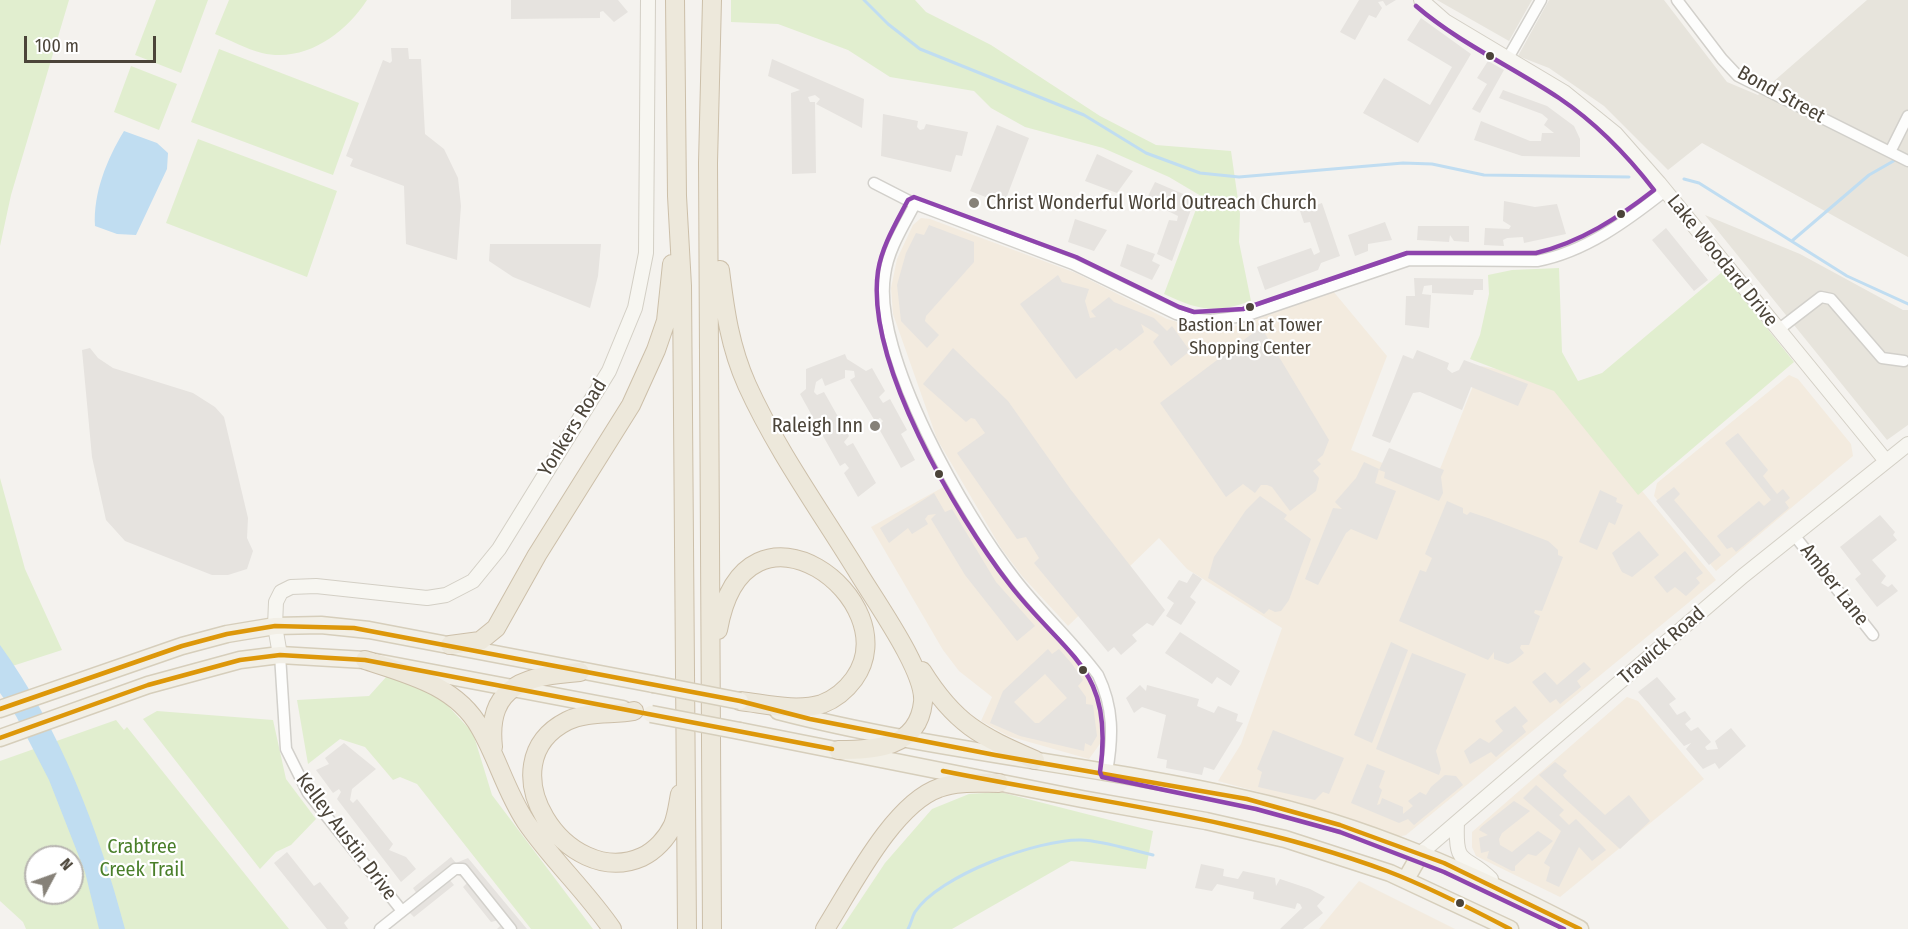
<!DOCTYPE html>
<style>
body{margin:0}
#map{position:relative;width:1908px;height:929px;overflow:hidden;background:#f4f2ee;font-family:"Fira Sans Condensed",sans-serif}
canvas{display:block}
.north{position:absolute;left:24px;top:845px;width:60px;height:60px;box-sizing:border-box;background:#fff;border:2px solid #b7b4b0;border-radius:50%;rotate:49deg;font-size:16px;font-weight:700;line-height:24px;text-align:center;color:#4b4439}
.north::after{content:'';display:block;margin:auto;width:21px;height:27px;background:#868178;clip-path:polygon(50% 0,100% 100%,50% 72%,0 100%)}
.scale{position:absolute;left:24px;top:36px;width:132px;height:27px;box-sizing:border-box;border:3px solid #4b4439;border-top:0;padding-left:8px;font-size:18px;line-height:21px;white-space:nowrap;color:#4b4439;-webkit-text-stroke:4px #fff;paint-order:stroke}
</style>
<div id="map">
<canvas width="1908" height="929"></canvas>
<div class="north">N</div>
<div class="scale">100 m</div>
</div>
<script>
const g = document.querySelector('canvas').getContext('2d');
g.lineJoin = 'round';
function paint(path, color) {
  g.fillStyle = color;
  g.fill(path, 'evenodd');
}
function trace(path, color, width, dash) {
  g.strokeStyle = color;
  g.lineWidth = width;
  g.lineCap = dash ? 'butt' : 'round';
  g.setLineDash(dash || []);
  g.stroke(path);
}
function drawText(font, color, halo, rows, align = 'center') {
  g.font = font + ' "Fira Sans Condensed",sans-serif';
  g.lineWidth = 4.5;
  g.setLineDash([]);
  g.textBaseline = 'middle';
  g.strokeStyle = halo;
  g.fillStyle = color;
  for (const [text, x, y, turn = 0] of rows) {
    g.save();
    g.translate(x, y);
    g.rotate((+turn || 0) * Math.PI / 180);
    g.textAlign = isNaN(turn) ? turn : align;
    if (halo) g.strokeText(text, 0, 0);
    g.fillText(text, 0, 0);
    g.restore();
  }
}
paint(new Path2D(`
 M1437 0H1532L1509 41Z
 M1549 0H1664L1727 82 1758 95 1867 0H1908V257L1702 143 1668 170 1604 106 1549 68 1518 56Z
 M1705 215 1800 254 1903 310H1908V425L1887 440Z`), '#e7e4dc');
paint(new Path2D(`
 M921 218 930 219 1076 273 1167 319 1199 328 1238 326 1333 291 1387 356 1351 450 1434 484 1481 366 1549 379 1716 580 1406 835 1397 837 1325 810 1218 781 1241 744 1282 628 1187 569 1159 538 1068 626 1022 576 1001 548 937 439 893 314 891 288 897 259 913 225Z
 M1789 375 1798 379 1851 444 1853 456 1716 571 1654 496 1657 483Z
 M947 485 1003 577 1092 681 1102 714 1103 728 1102 741 1089 759 1008 736 981 721 992 697 959 671 943 650 871 527Z
 M1627 697 1638 701 1704 779 1560 897 1476 856 1472 847V832Z
 M1359 881 1455 929H1319Z`), '#f3ebdf');
paint(new Path2D(`
 M0 0H69L11 195 0 246Z
 M156 0H208L181 73 135 55Z
 M229 0H367C345 34 305 63 262 53 246 49 230 40 215 34Z
 M731 0H915L926 12 991 45 1100 116 1156 145 1231 151 1240 214 1239 242 1251 301C1214 314 1198 310 1164 294L1201 196 1169 177 1103 148 1025 127 991 108 974 91 890 77 848 50 778 24 731 22Z
 M219 49 359 103 333 175 191 122Z
 M131 66 177 84 159 130 114 112Z
 M198 139 337 191 307 277 166 223Z
 M1559 268 1562 352 1578 381 1602 373 1722 272 1794 362 1638 495 1554 391 1470 359 1480 335 1489 294 1488 275 1512 270Z
 M0 478 25 569 62 650 0 670Z
 M387 676 438 695 473 733 492 795 593 929H531L417 784 400 777 393 780 365 747 340 739 308 764 297 700 369 696Z
 M157 711 273 720 286 779 316 819 291 845 276 852 260 869 143 719Z
 M116 720 124 730 127 727 289 929H26L23 922 0 901V761ZM36 857H72V893H36Z
 M1000 792 1153 831 1146 869 1071 861 952 929H841L885 863 932 809 969 794Z`), '#e1eecf');
paint(new Path2D(`
 M511 0H618L628 12 614 22 603 11 600 12V18L511 19Z
 M1359 0H1396L1386 6 1383 1 1378 2 1382 8 1376 18 1369 15 1355 40 1340 32Z
 M1421 18 1471 54 1418 143 1363 113 1384 78 1430 105 1452 67 1407 40Z
 M391 48H408L409 59H421L425 134 444 149 458 178 461 206 457 260 406 244 404 186 350 166 353 159 346 156 383 60 390 63 392 61Z
 M772 59 864 99 862 128 816 104 820 99 815 95 808 97 810 102H815L816 173 792 174 791 93 800 90 768 76Z
 M1488 61 1504 70 1480 113 1472 109 1487 84 1477 78Z
 M1503 90 1547 106 1574 126 1580 139V157L1522 156 1474 140 1481 121 1530 141H1541L1542 133H1554L1544 125 1548 119 1542 114 1499 98Z
 M883 114 918 121 917 127 920 130 924 129 926 124 968 132 962 156 956 155 951 172 881 156Z
 M997 125 1029 138 1004 204 970 191Z
 M1097 154 1133 171 1117 193 1085 181Z
 M1155 182 1195 199 1172 261 1157 254 1169 220 1177 221 1178 216 1146 200Z
 M1504 201 1535 207 1557 204 1566 234 1524 243 1523 237 1507 238 1503 240 1504 246 1484 245 1485 228 1509 229 1511 226 1503 221Z
 M1322 203 1340 256 1321 263 1318 270 1265 290 1257 267 1311 248 1314 255 1320 252 1310 222 1304 223 1300 211Z
 M1075 219 1107 230 1094 251 1068 242Z
 M1385 222 1392 240 1368 244V251L1355 256 1348 235Z
 M929 225 974 242V262L926 316 925 321 939 335 927 348 901 321 897 285 906 253 916 233 924 235Z
 M1418 226H1469V242L1454 241 1450 235 1449 242 1417 240Z
 M1666 228 1708 280 1694 291 1652 240Z
 M490 244H601L598 276 590 308 513 277 489 261Z
 M1127 244 1155 254 1152 261 1160 265 1152 280 1120 266Z
 M1058 275 1062 282 1089 289 1085 301 1090 318 1096 317 1091 311 1109 297 1114 302 1154 318 1167 331 1172 326 1190 351 1171 366 1153 342 1159 335 1141 324 1144 332 1120 351 1116 348 1076 379 1020 304Z
 M1414 278 1483 279V290H1474L1473 295 1432 293V285L1424 286 1422 294 1431 295 1429 328 1405 325 1406 296H1415Z
 M1261 327 1329 440 1323 455 1317 460 1321 464 1313 471 1319 478 1316 491 1290 511 1272 487 1267 485H1261L1255 493 1243 484 1226 497 1160 403Z
 M90 348 98 358 113 368 193 393 215 407 224 417 248 518 247 538 253 551 247 569 228 575H212L125 541 106 520 92 457 82 350Z
 M953 348 1008 401 1071 490 1165 610 1153 626 1147 623 1132 635 1137 641 1121 655 1114 647 1108 652 1034 563 1039 558 1026 537 1017 539 957 453 985 433 975 419 971 418 966 422 923 384Z
 M1417 350 1449 363 1447 369 1452 373 1459 370 1464 360 1528 384 1518 406 1471 387 1462 410 1420 392 1413 393 1390 443 1372 436 1403 355 1413 359Z
 M845 354 847 359 866 371 872 368 885 391 879 397 883 403 890 399 907 430 901 434 915 460 901 468 878 427 883 421 880 418 875 421 850 380 855 377 854 371 845 370V378L825 386 822 378 816 382 814 392 817 395 824 392 849 436 844 442 847 446 853 443 876 483 858 497 844 473 849 468 845 463 840 466 819 429 824 425 823 422 820 418 815 421 800 394 806 389V369Z
 M1738 433 1768 470 1763 476 1777 494 1783 489 1790 498 1785 502 1789 508 1736 552 1732 547 1727 549 1717 536 1759 501 1764 506 1771 500 1725 443Z
 M1389 448 1444 470 1441 477 1443 493 1439 501 1384 478 1385 472 1379 470Z
 M1364 462 1379 469 1375 483 1396 491 1377 540 1351 529 1346 533 1318 585 1305 579 1333 508 1342 509 1335 502 1356 478Z
 M1674 487 1680 494 1674 500 1721 555 1709 565 1656 501Z
 M1600 490 1617 498 1616 502 1623 505 1615 525 1609 522 1597 550 1579 542Z
 M934 493 945 512 952 509 996 582 1035 626 1017 641 965 575 931 519 936 514 928 515 925 519 928 524 912 534 908 528 889 543 880 528Z
 M1260 496 1287 515 1284 519 1311 539 1289 600 1281 611 1275 612 1269 609 1264 614 1208 578 1214 557 1246 510Z
 M1447 501 1463 508V513L1467 515 1470 512 1488 518 1548 541 1558 550V555L1563 557 1542 611 1535 610 1534 613 1540 616 1529 645H1521L1520 648 1524 653 1514 661 1508 664 1494 659V652L1488 660 1399 621 1420 570 1426 572 1432 558 1425 554Z
 M1880 515 1895 532 1893 535 1897 540 1872 560 1886 576 1881 583 1888 587 1892 584 1898 591 1877 607 1855 579 1861 574 1840 547Z
 M1639 531 1659 555 1632 577 1622 572 1612 553Z
 M1685 551 1703 573 1696 578 1700 583 1686 596 1675 587 1667 593 1654 577Z
 M1193 573 1202 579 1190 597 1196 602 1181 625 1166 616 1174 603 1167 598 1179 580 1187 583Z
 M1180 632 1240 671 1231 686 1217 677 1212 684 1165 653Z
 M1391 642 1408 650 1372 743 1354 735Z
 M1048 649 1052 654 1059 649 1072 664 1083 680 1078 686 1086 697V704L1093 705 1097 736 1091 746 1085 743 1084 751 1020 736 990 723 1003 691ZM1045 674 1067 698 1039 723H1035L1014 702Z
 M1412 653 1466 674 1436 751 1441 769 1439 775 1376 749Z
 M1584 662 1591 669 1577 681 1581 687 1560 704 1556 699 1550 703 1532 682 1545 672 1557 685Z
 M1657 677 1676 699 1669 704 1677 715 1685 711 1691 719 1685 724 1691 731 1698 727 1711 742 1705 747 1707 750 1718 749 1715 741 1731 728 1746 746 1719 769 1715 763 1703 769 1686 749 1691 743 1684 746 1638 692Z
 M1140 685 1146 691 1147 685 1199 699 1197 706 1214 713 1218 706 1238 714 1236 721 1243 723 1214 770 1204 767 1202 775 1166 768 1167 760 1157 758 1166 715 1142 707 1134 713 1126 698Z
 M1515 706 1528 721 1522 726 1526 732 1496 757 1491 752 1470 764 1464 751 1480 738 1489 743 1503 731 1495 721Z
 M1273 730 1344 758 1329 794 1323 792 1315 800 1258 787 1262 772 1257 769Z
 M344 743 376 769 352 789 350 800 353 803 357 799 393 844 389 850 406 857 416 869 401 882 337 799 341 792 339 789 333 793 316 770 329 764 325 758Z
 M1555 762 1567 771 1563 775 1565 778 1605 815 1629 795 1650 821 1620 849 1539 775Z
 M1367 764 1385 771 1379 787 1382 790 1377 805 1380 804 1382 798 1403 807V814L1413 806 1408 801 1420 792 1426 795 1431 787 1445 775 1456 776 1463 785 1414 825 1408 819 1399 823 1351 803Z
 M1536 785 1564 810 1559 815 1569 825 1576 819 1606 850 1592 861 1579 847 1559 887 1546 881 1550 867 1544 863 1561 831 1523 798Z
 M1514 801 1530 811 1502 833 1499 839 1500 845 1512 852 1538 831 1553 841 1536 856 1528 854 1515 866V871H1512L1487 858 1489 851 1481 853 1479 838 1488 835 1479 830 1481 827Z
 M287 852 314 886 320 882 349 918 344 923 348 929H327L274 863Z
 M451 857 456 863 468 858 527 929H497L501 925 499 920 491 922 463 887 468 882 458 875 449 879 454 885 414 917 409 912 417 894 413 888Z
 M1201 864 1224 869 1223 876 1238 879 1243 871 1275 878 1276 886 1280 879 1310 889 1325 897 1317 906 1323 913 1303 929H1280L1302 908 1300 904 1297 903 1295 909 1253 899 1254 892 1217 884 1212 891 1195 888Z`), '#e6e3df');
paint(new Path2D(`
 M124 131 157 143 168 153 167 169 136 235 117 234 95 226C93 193 107 159 124 131Z
 M0 645C60 728 99 830 125 929H99L85 872 49 780 16 716 0 693Z`), '#c0ddf1');
trace(new Path2D(`
 M864 0 888 24 920 49 1084 115 1146 153 1200 173 1239 177 1403 163 1432 164 1484 175 1629 177
 M1684 179 1699 183 1847 276 1908 304
 M1793 240 1869 175 1897 159
 M908 929C911 924 912 917 915 912 939 875 1039 839 1081 840 1105 841 1130 850 1153 855`), '#c0ddf1', 3);
const street = new Path2D(`
 M1677 0 1722 59 1738 76 1908 161
 M1508 58 1541 0
 M1890 152 1908 116
 M874 183 915 204 1073 264 1176 314 1193 319 1211 320 1245 316 1409 260 1537 261C1585 252 1627 221 1665 191
 M915 204C903 227 888 250 885 275 872 354 966 517 1015 579 1041 613 1073 641 1098 675 1114 708 1113 737 1107 772
 M1778 330 1821 297 1831 299 1882 358 1904 361
 M1794 535 1873 635
 M280 655 286 749 308 793 402 911
 M380 929 455 869H463L511 929`);
const secondary = new Path2D(`
 M1421 0 1445 21 1564 92 1616 134 1659 183 1886 461
 M280 655 275 626 276 602 281 592 291 587 316 586 427 598 446 595 473 581 499 549 609 371 635 308 646 253 648 0
 M1457 823C1455 869 1465 853 1491 879
 M1421 853 1743 576 1908 444`);
const primary = new Path2D(`
 M0 709 182 646 227 634 275 626 321 625 369 630 653 684
 M778 711C932 751 1091 764 1246 799 1364 825 1473 873 1580 929
 M740 731 1082 799 1206 821 1285 839 1390 873 1510 929
 M0 738 148 685 240 660 280 655 365 660 623 709
 M1406 879 1421 853`);
const highway = new Path2D(`
 M675 0 677 196 682 286 687 929
 M712 0 708 163 712 929
 M720 270C725 311 730 347 747 385 776 449 819 509 856 569 873 598 926 671 923 702 918 749 873 750 838 750
 M718 630C745 477 910 601 854 679 846 690 835 699 822 704 796 712 766 704 740 701
 M450 645 480 641 496 628 537 555 631 405 656 350 666 321 672 264
 M365 660C408 674 457 686 480 728 498 759 506 792 526 822 552 860 586 891 612 929
 M922 671C955 724 980 736 1035 760
 M634 711C613 715 587 711 567 721 484 763 566 891 642 857 655 851 667 838 673 825 677 815 678 804 680 794
 M493 747C486 683 529 676 580 672
 M825 929C851 888 893 804 939 788 957 781 980 783 999 783`);
trace(street, '#d2d0cb', 13);
trace(secondary, '#d3cfc5', 16);
trace(primary, '#d6cebb', 19);
trace(highway, '#ccbfa9', 20);
trace(street, '#fdfdfc', 10);
trace(secondary, '#f7f6f1', 14);
trace(primary, '#f2efe6', 16);
trace(highway, '#ede8db', 18);
const primaryBridge = new Path2D(`
 M653 684 740 701
 M651 714 740 731`);
trace(primaryBridge, '#d6cebb', 19, []);
trace(primaryBridge, '#f2efe6', 16);
trace(new Path2D(`
 M0 709 182 646 227 634 275 626 354 628 740 701 810 719 995 755 1247 799 1340 825 1444 863 1580 929
 M0 738 148 685 240 660 280 655 365 660 832 749
 M943 771C1091 801 1245 818 1387 871 1429 887 1470 908 1510 929`), '#dd9709', 4.5);
trace(new Path2D(`
 M1416 6C1459 43 1511 66 1559 98 1596 123 1627 155 1654 190 1618 218 1581 242 1536 253H1407L1243 309 1194 312 1179 307 1076 257 914 197 908 200C896 223 882 246 878 271 865 362 956 515 1010 585 1066 657 1115 668 1100 772L1102 777 1256 809 1340 832 1444 872 1564 929`), '#8e44ad', 4.5);
for (const [x, y, r, color] of [
 [1490,56,5,"#4b4439"],
 [974,203,6,"#868178"],
 [1621,214,5,"#4b4439"],
 [1250,307,5,"#4b4439"],
 [875,426,6,"#868178"],
 [939,474,5,"#4b4439"],
 [1083,670,5,"#4b4439"],
 [1460,903,5,"#4b4439"]
]) {
  const dot = new Path2D();
  dot.arc(x, y, r, 0, 2 * Math.PI);
  g.fillStyle = color;
  g.fill(dot);
  trace(dot, '#fff', 2);
}
drawText('18px', '#4b4439', '#fff', [
 ["Bastion Ln at Tower",1250,326],
 ["Shopping Center",1250,349]
]);
drawText('20px', '#4b4439', '#fff', [
 ["Bond Street",1781,95,29],
 ["Lake Woodard Drive",1722,261,51],
 ["Yonkers Road",573,428,-58],
 ["Amber Lane",1834,585,52],
 ["Trawick Road",1662,646,-41],
 ["Kelley Austin Drive",346,837,53]
]);
drawText('20px', '#4b4439', '#fff', [
 ["Christ Wonderful World Outreach Church",986,203],
 ["Raleigh Inn",863,426,"right"]
], 'left');
drawText('20px', '#4a7f2a', '#fff', [
 ["Crabtree",142,847],
 ["Creek Trail",142,870]
]);
</script>
